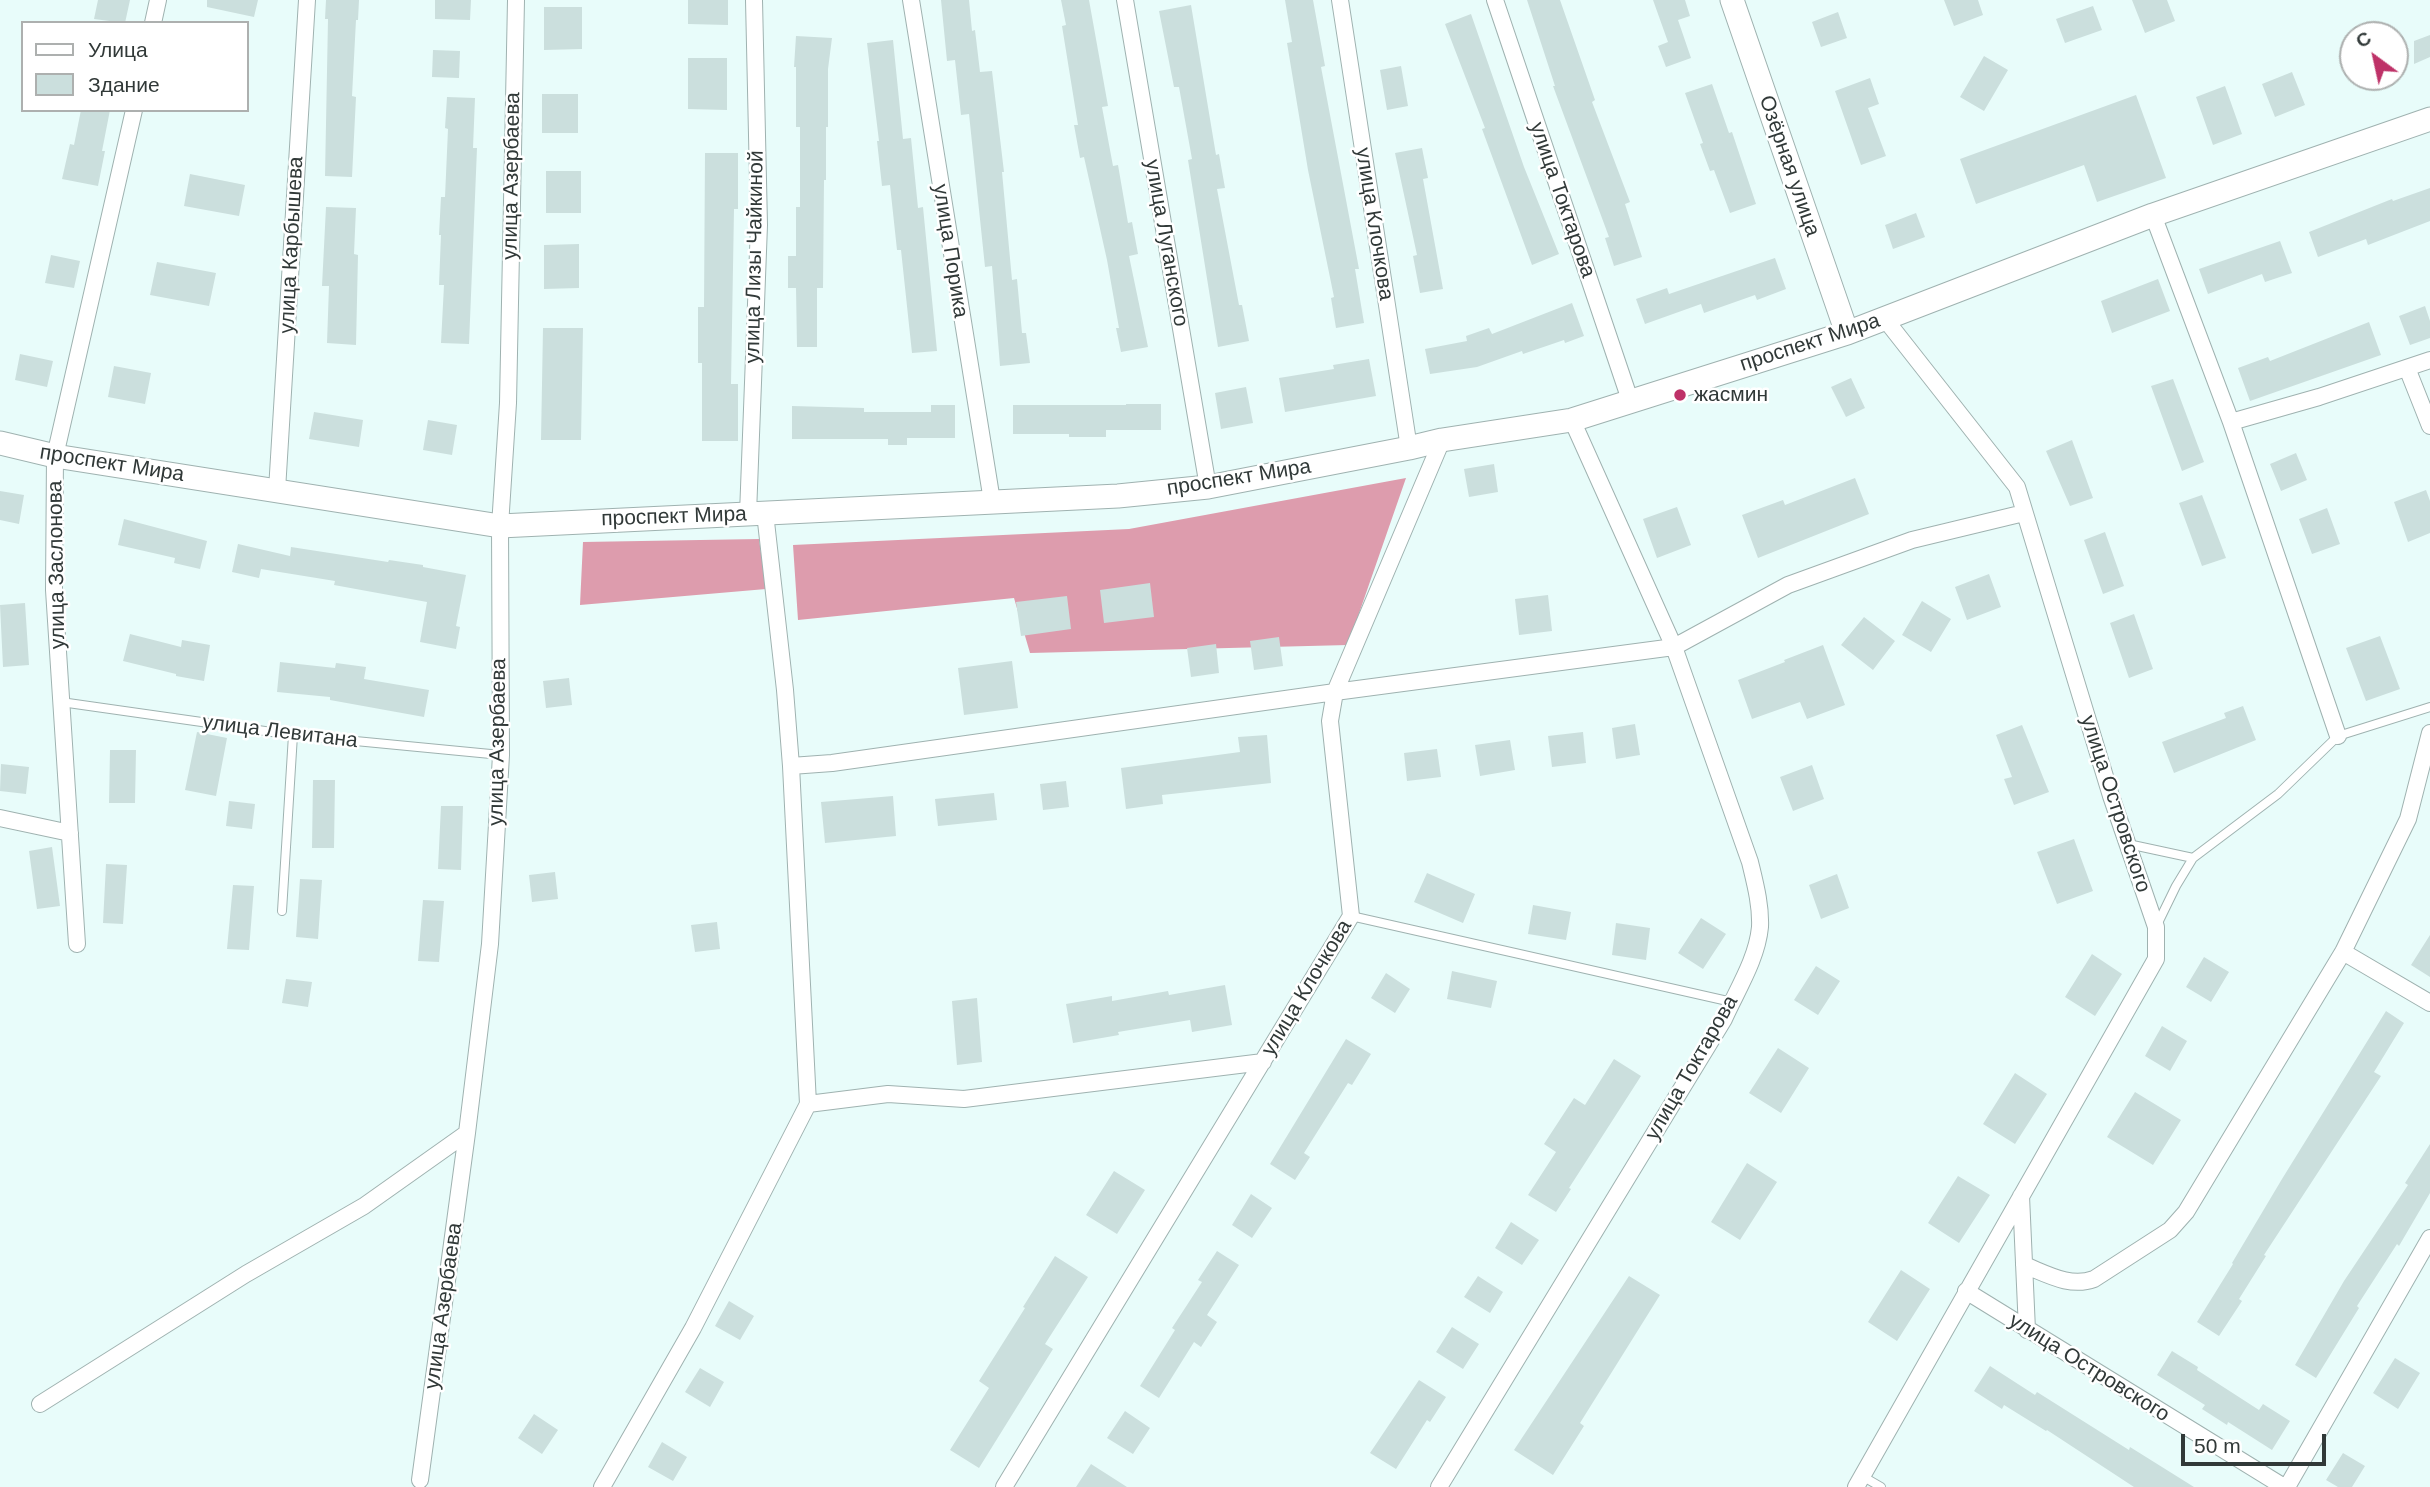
<!DOCTYPE html>
<meta charset="utf-8">
<style>
body{margin:0}
#map{position:relative;width:2430px;height:1487px;overflow:hidden;background:#e8fcfa;font-family:Arial,sans-serif}
canvas{display:block}
.legend{position:absolute;left:21px;top:21px;width:228px;height:91px;box-sizing:border-box;background:#fff;border:2px solid #adb0af;margin:0;padding:9px 12px;list-style:none;font-size:21px;color:#313938}
.legend li{display:flex;align-items:center;gap:14px;height:35px}
.legend b{width:35px;border:2px solid #adb0af}
.north{position:absolute;left:2339px;top:21px;width:70px;height:70px;box-sizing:border-box;background:#fff;border:2px solid #adb0af;border-radius:50%;rotate:327deg;font-size:19px;font-weight:700;line-height:28px;text-align:center;color:#313938}
.north::after{content:'';display:block;margin:auto;width:24px;height:32px;background:#be3268;clip-path:polygon(50% 0,100% 100%,50% 72%,0 100%)}
.scale{position:absolute;left:2181px;top:1434px;width:145px;height:32px;box-sizing:border-box;border:4px solid #313938;border-top:0;padding-left:9px;font-size:21px;line-height:24px;white-space:nowrap;color:#313938;-webkit-text-stroke:5px #fff;paint-order:stroke}
</style>
<div id="map">
<canvas width="2430" height="1487"></canvas>
<ul class="legend">
<li><b style="height:9px;background:#fff"></b>Улица</li>
<li><b style="height:19px;background:#cbdfdd"></b>Здание</li>
</ul>
<div class="north">С</div>
<div class="scale">50 m</div>
</div>
<script>
const g = document.querySelector('canvas').getContext('2d');
g.lineJoin = 'round';
function paint(path, color) {
  g.fillStyle = color;
  g.fill(path, 'evenodd');
}
function trace(path, color, width, dash) {
  g.strokeStyle = color;
  g.lineWidth = width;
  g.lineCap = dash ? 'butt' : 'round';
  g.setLineDash(dash || []);
  g.stroke(path);
}
function drawText(font, color, halo, rows, align = 'center') {
  g.font = font + ' Arial,sans-serif';
  g.lineWidth = 5;
  g.setLineDash([]);
  g.textBaseline = 'middle';
  g.strokeStyle = halo;
  g.fillStyle = color;
  for (const [text, x, y, turn = 0] of rows) {
    g.save();
    g.translate(x, y);
    g.rotate((+turn || 0) * Math.PI / 180);
    g.textAlign = isNaN(turn) ? turn : align;
    if (halo) g.strokeText(text, 0, 0);
    g.fillText(text, 0, 0);
    g.restore();
  }
}
paint(new Path2D(`
 M1406 478 1348 645 1030 653 1014 598 798 620 793 545 1129 529Z
 M759 539 766 589 580 605 583 542Z`), '#dd9cad');
paint(new Path2D(`
 M98 0H130L125 23 94 19Z
 M207 0H258L254 17 207 7Z
 M326 0H359L358 20H356L352 96 356 97 352 177 325 176 328 19H325Z
 M435 0H471L470 20 435 19Z
 M688 0H728V25L688 24Z
 M941 0H969L972 31 975 30 980 72 992 71 1004 172H1002L1012 280 1017 279 1022 333H1026L1030 363 1000 366 992 266 985 267 969 114 961 115 955 60 947 61Z
 M1061 0H1089L1108 106 1102 107 1113 166 1118 165 1128 223 1132 222 1138 254 1129 256 1148 347 1121 352 1116 328H1119L1107 260 1084 157 1080 158 1074 125H1078L1062 26 1066 25Z
 M1285 0H1313L1325 66 1321 67 1359 269H1355L1364 323 1336 328 1331 298 1334 297 1308 170 1287 43 1292 42Z
 M1527 0H1560L1595 100 1592 102 1630 202 1625 204 1642 257 1614 266 1605 238 1609 237 1553 86H1555Z
 M1653 0H1685L1690 16 1678 20 1691 58 1666 67 1658 46 1668 42Z
 M1944 0H1978L1983 15 1954 26Z
 M2132 0H2167L2175 21 2145 33Z
 M1191 5 1216 155 1219 154 1225 188 1217 189 1239 305H1242L1249 341 1218 347 1188 160 1192 159 1179 87H1174L1159 11Z
 M2093 6 2102 30 2065 43 2056 19Z
 M544 7H582V49L544 50Z
 M1838 12 1847 38 1821 47 1812 22Z
 M1471 14 1524 167 1559 254 1532 265 1482 129 1485 128 1445 24Z
 M2430 35V57L2414 64V41Z
 M796 36 832 38 828 69V127H826V180H824L823 288H817V347H797L796 288H788V256H796V207H800V127H796V67H794Z
 M893 40 903 139 911 138 918 208 923 207 937 351 912 353 901 250H897L890 185 882 186 877 141H879L867 43Z
 M433 50 460 51 459 78 432 77Z
 M1984 56 2008 70 1984 111 1960 97Z
 M688 58H727V110L688 109Z
 M1401 66 1408 106 1387 110 1380 70Z
 M2292 72 2305 105 2275 117 2262 84Z
 M1870 78 1879 104 1868 108 1886 156 1861 165 1835 91Z
 M1712 84 1729 133 1732 132 1756 204 1730 213 1714 170 1710 171 1700 144 1703 143 1685 93Z
 M2225 86 2242 134 2213 145 2196 97Z
 M542 94H578V133H542Z
 M2136 95 2166 178 2097 202 2084 165 1976 204 1960 159Z
 M447 97 475 98 473 148H477L469 344 441 343 444 285H439L441 235H439L441 197H445L448 129 445 128Z
 M81 110H110L102 151H105L98 186 62 179 70 144 74 145Z
 M1422 148 1428 178 1423 179 1443 289 1420 293 1413 256 1417 255 1395 153Z
 M705 153H738V209H734L731 384H738V441H702V363H698V307H704Z
 M546 171H581V213H546Z
 M190 174 245 185 239 216 184 206Z
 M2430 188V221L2368 245 2366 239 2318 257 2309 232 2392 199 2393 201Z
 M326 207 356 208 354 254 358 255 356 345 327 343 329 286H322Z
 M1916 213 1925 237 1893 249 1885 225Z
 M2280 241 2292 273 2265 282 2262 274 2208 294 2199 269Z
 M579 244V288L544 289V245Z
 M51 255 80 261 74 288 45 283Z
 M1775 258 1786 289 1757 300 1755 295 1704 313 1701 304 1645 324 1636 299 1667 288 1669 294Z
 M157 262 216 273 209 306 150 295Z
 M2158 279 2170 311 2112 333 2101 301Z
 M1572 303 1584 336 1565 343 1564 340 1523 354 1522 351 1477 367 1430 374 1425 349 1467 341 1466 336 1489 328 1492 334Z
 M2425 306 2430 321V338L2410 345 2399 316Z
 M2369 322 2381 355 2250 401 2238 368 2268 357 2270 361Z
 M543 328H583L581 440H541Z
 M20 354 53 361 47 387 15 380Z
 M1369 359 1376 396 1285 412 1279 378 1334 369 1333 365Z
 M114 366 151 373 145 404 108 397Z
 M1851 378 1865 408 1846 417 1831 387Z
 M2173 379 2204 462 2182 471 2151 386Z
 M1246 387 1253 423 1221 429 1215 393Z
 M1126 404H1161V430H1106V437H1069V434H1013V405H1126Z
 M931 405H955V438H907V445H888V439H792V406L864 408V412H931Z
 M314 412 363 420 359 447 309 439Z
 M428 420 457 425 452 455 423 450Z
 M2072 440 2093 498 2070 506 2046 451Z
 M2296 453 2307 480 2281 491 2270 464Z
 M1494 464 1498 492 1469 497 1464 469Z
 M1855 478 1869 514 1758 558 1742 515 1783 500 1785 505Z
 M2426 490 2430 501V533L2408 542 2394 502Z
 M0 491 24 495 19 524 0 520Z
 M2202 495 2226 558 2202 566 2179 503Z
 M1677 507 1691 545 1657 558 1643 519Z
 M2327 508 2340 544 2312 554 2299 519Z
 M124 519 207 541 200 569 174 563 175 558 118 545Z
 M2105 532 2124 586 2103 594 2084 540Z
 M238 544 290 556 291 547 388 562 389 560 423 565V567L466 575 456 626 460 627 456 649 420 642 427 602 334 585 335 581 261 569 259 578 232 572Z
 M1989 574 2001 607 1967 620 1955 587Z
 M1150 583 1154 617 1104 623 1100 590Z
 M1548 595 1552 631 1519 635 1515 599Z
 M1067 596 1071 629 1021 636 1016 602Z
 M1922 601 1951 619 1931 652 1902 635Z
 M25 603 29 665 3 667 0 605Z
 M2134 614 2153 669 2129 678 2110 623Z
 M1864 617 1895 641 1873 670 1841 645Z
 M130 634 181 647 182 640 210 645 204 681 176 676V674L123 661Z
 M2380 636 2400 689 2366 701 2346 648Z
 M1279 637 1283 666 1254 670 1250 641Z
 M1216 644 1219 673 1191 677 1187 648Z
 M1823 645 1845 705 1807 719 1800 702 1752 719 1738 680 1785 662 1784 660Z
 M1012 661 1018 708 964 715 958 668Z
 M280 662 335 668 336 663 366 667 364 679 429 690 424 717 330 700V697L277 692Z
 M569 678 572 705 546 708 543 681Z
 M2243 706 2256 740 2174 773 2162 742 2226 718 2224 713Z
 M1635 724 1640 755 1616 759 1612 728Z
 M2022 725 2049 792 2014 805 2004 779 2012 777 1996 735Z
 M197 732 227 738 216 796 185 790Z
 M1583 732 1586 763 1552 767 1548 736Z
 M1267 735 1271 783 1162 795 1163 804 1126 809 1121 768 1240 752 1238 737Z
 M1510 740 1515 770 1480 776 1475 745Z
 M1437 749 1441 777 1407 781 1404 753Z
 M110 750H136L135 803H109Z
 M1 764 29 767 26 794 0 791Z
 M1812 765 1824 799 1793 811 1780 777Z
 M313 780H335L334 848H312Z
 M1066 781 1069 807 1043 810 1040 784Z
 M994 793 997 820 938 826 935 799Z
 M893 796 896 836 825 843 821 802Z
 M229 801 255 804 252 829 226 826Z
 M441 806H463L461 870 438 869Z
 M2074 839 2093 891 2057 904 2037 852Z
 M52 847 60 906 37 909 29 851Z
 M106 864 127 865 123 924 103 923Z
 M555 872 558 899 532 902 529 875Z
 M1427 873 1475 894 1463 923 1414 902Z
 M1837 874 1849 908 1821 919 1809 885Z
 M300 879 322 880 318 939 296 937Z
 M233 885 254 886 249 950 227 949Z
 M423 900 444 901 439 962 418 961Z
 M1533 905 1571 912 1566 940 1528 934Z
 M1701 918 1726 934 1703 969 1678 953Z
 M717 922 720 949 695 952 691 925Z
 M1616 923 1650 928 1646 960 1612 955Z
 M2430 935V977L2411 965Z
 M2092 954 2122 974 2095 1016 2065 997Z
 M2204 957 2229 972 2211 1002 2186 987Z
 M1816 966 1840 981 1818 1015 1794 1000Z
 M1452 971 1497 981 1491 1008 1447 999Z
 M1386 973 1410 989 1395 1013 1371 998Z
 M286 979 312 982 308 1007 282 1003Z
 M1225 985 1232 1025 1192 1032 1190 1020 1118 1032 1119 1035 1073 1043 1066 1004 1112 996V1001L1168 991 1169 995Z
 M977 998 982 1062 957 1065 952 1001Z
 M2386 1011 2404 1023 2374 1072 2381 1076 2264 1255 2266 1256 2239 1299 2242 1301 2219 1336 2197 1322 2233 1264 2232 1263 2282 1179Z
 M2162 1026 2187 1041 2170 1071 2145 1056Z
 M1346 1039 1371 1054 1352 1085 1348 1083 1304 1153 1310 1157 1295 1180 1270 1164Z
 M1778 1048 1809 1068 1781 1113 1749 1093Z
 M1614 1059 1641 1076 1569 1188 1571 1189 1556 1212 1528 1195 1556 1152 1544 1144 1574 1098 1585 1105Z
 M2015 1073 2047 1094 2015 1144 1983 1124Z
 M2135 1092 2181 1120 2153 1165 2107 1137Z
 M2430 1144V1193L2399 1246 2397 1244 2357 1306 2359 1308 2316 1378 2295 1365 2344 1281 2408 1185 2405 1183Z
 M1747 1163 1777 1182 1740 1240 1711 1222Z
 M1114 1171 1145 1190 1117 1234 1086 1215Z
 M1958 1176 1990 1195 1959 1243 1928 1223Z
 M1251 1194 1272 1208 1252 1238 1232 1225Z
 M1511 1222 1539 1240 1522 1265 1495 1248Z
 M1217 1251 1239 1265 1207 1315 1217 1322 1201 1347 1194 1342 1159 1398 1140 1386 1175 1330 1172 1328 1202 1282 1198 1280Z
 M1055 1256 1088 1277 1045 1344 1053 1349 979 1468 950 1450 989 1388 979 1381 1025 1308 1023 1307Z
 M1901 1270 1930 1289 1897 1341 1868 1322Z
 M1478 1276 1503 1292 1490 1313 1464 1297Z
 M1629 1276 1660 1295 1580 1423 1584 1426 1553 1475 1514 1450Z
 M729 1301 754 1316 740 1340 715 1326Z
 M1452 1327 1479 1344 1463 1369 1436 1352Z
 M2172 1351 2198 1367 2197 1370 2259 1410 2263 1404 2290 1421 2272 1450 2228 1422 2227 1425 2202 1409 2205 1405 2157 1375Z
 M2395 1358 2420 1373 2398 1409 2373 1393Z
 M1990 1366 2035 1395 2037 1392 2129 1450 2130 1447 2194 1487H2134L2047 1430 2046 1431 2004 1405 2002 1409 1974 1391Z
 M700 1368 724 1382 710 1407 685 1392Z
 M1419 1380 1446 1397 1430 1422 1427 1420 1396 1469 1370 1453Z
 M1125 1411 1150 1428 1133 1454 1107 1438Z
 M534 1414 558 1430 542 1454 518 1438Z
 M662 1442 687 1457 673 1481 648 1467Z
 M2343 1453 2365 1466 2352 1487H2338L2326 1480Z
 M1091 1464 1127 1487H1076Z`), '#cbdfdd');
const lane = new Path2D(`
 M61 702 293 735 501 755
 M2128 844 2193 858
 M282 911 293 735
 M1351 916 1732 1002
 M2157 925 2176 886 2193 858 2278 794 2338 736 2430 707
 M1862 1476 1881 1487`);
const street = new Path2D(`
 M911 0 992 501
 M1125 0 1208 487
 M1340 0 1409 448
 M1495 0 1630 400
 M153 23 158 0
 M2153 215 2231 422 2338 736
 M2407 368 2430 426
 M2231 422 2319 397 2430 360
 M277 490 307 0
 M765 513 785 690 791 766 832 763 1335 692 1674 647 1788 585 1912 540 2024 513
 M748 514 759 225 754 0
 M0 818 70 833
 M77 944 54 590 55 456 134 110
 M2343 952 2430 1003
 M808 1104 888 1094 964 1099 1263 1062
 M2021 1196 2027 1330
 M2024 1265C2047 1274 2070 1288 2094 1279L2170 1230 2186 1212 2343 952 2408 819 2430 733
 M1966 1291 2284 1487
 M40 1404 246 1274 364 1206 467 1133
 M420 1480 467 1133 490 944 501 755 500 526 508 403 516 0
 M602 1487 693 1328 808 1104 791 766
 M1004 1487 1351 916 1330 721 1335 692 1442 440
 M1439 1487 1724 1019C1737 990 1757 959 1760 927 1761 905 1755 883 1750 862L1674 647 1572 420
 M1856 1487 2156 959V927L2111 796 2017 487 1885 319
 M2287 1487 2430 1238`);
const secondary = new Path2D(`
 M1732 0 1847 333
 M0 443 55 456 500 526 1118 496 1208 487 1409 448 1442 440 1572 420 1847 333 2153 215 2430 119`);
trace(lane, '#9fb2b0', 10);
trace(street, '#9fb2b0', 18);
trace(secondary, '#9fb2b0', 25);
trace(lane, '#fff', 8);
trace(street, '#fff', 16);
trace(secondary, '#fff', 23);
for (const [x, y, r, color] of [
 [1680,395,7,"#be3268"]
]) {
  const dot = new Path2D();
  dot.arc(x, y, r, 0, 2 * Math.PI);
  g.fillStyle = color;
  g.fill(dot);
  trace(dot, '#fff', 2.5);
}
drawText('21px', '#313938', '#fff', [
 ["Озёрная улица",1789,166,71],
 ["улица Азербаева",512,176,-89],
 ["улица Токтарова",1562,200,71],
 ["улица Клочкова",1374,224,81],
 ["улица Луганского",1166,243,80],
 ["улица Карбышева",292,245,-87],
 ["улица Порика",950,251,81],
 ["улица Лизы Чайкиной",755,257,-89],
 ["проспект Мира",1810,343,-18],
 ["проспект Мира",112,464,9],
 ["проспект Мира",1239,478,-9],
 ["проспект Мира",674,517,-2],
 ["улица Заслонова",57,565,-91],
 ["улица Левитана",280,732,7],
 ["улица Азербаева",498,742,-89],
 ["улица Островского",2115,804,72],
 ["улица Клочкова",1307,988,-59],
 ["улица Токтарова",1692,1068,-60],
 ["улица Азербаева",444,1306,-82],
 ["улица Островского",2089,1368,32]
]);
drawText('21px', '#313938', '#fff', [
 ["жасмин",1694,395]
], 'left');
</script>
